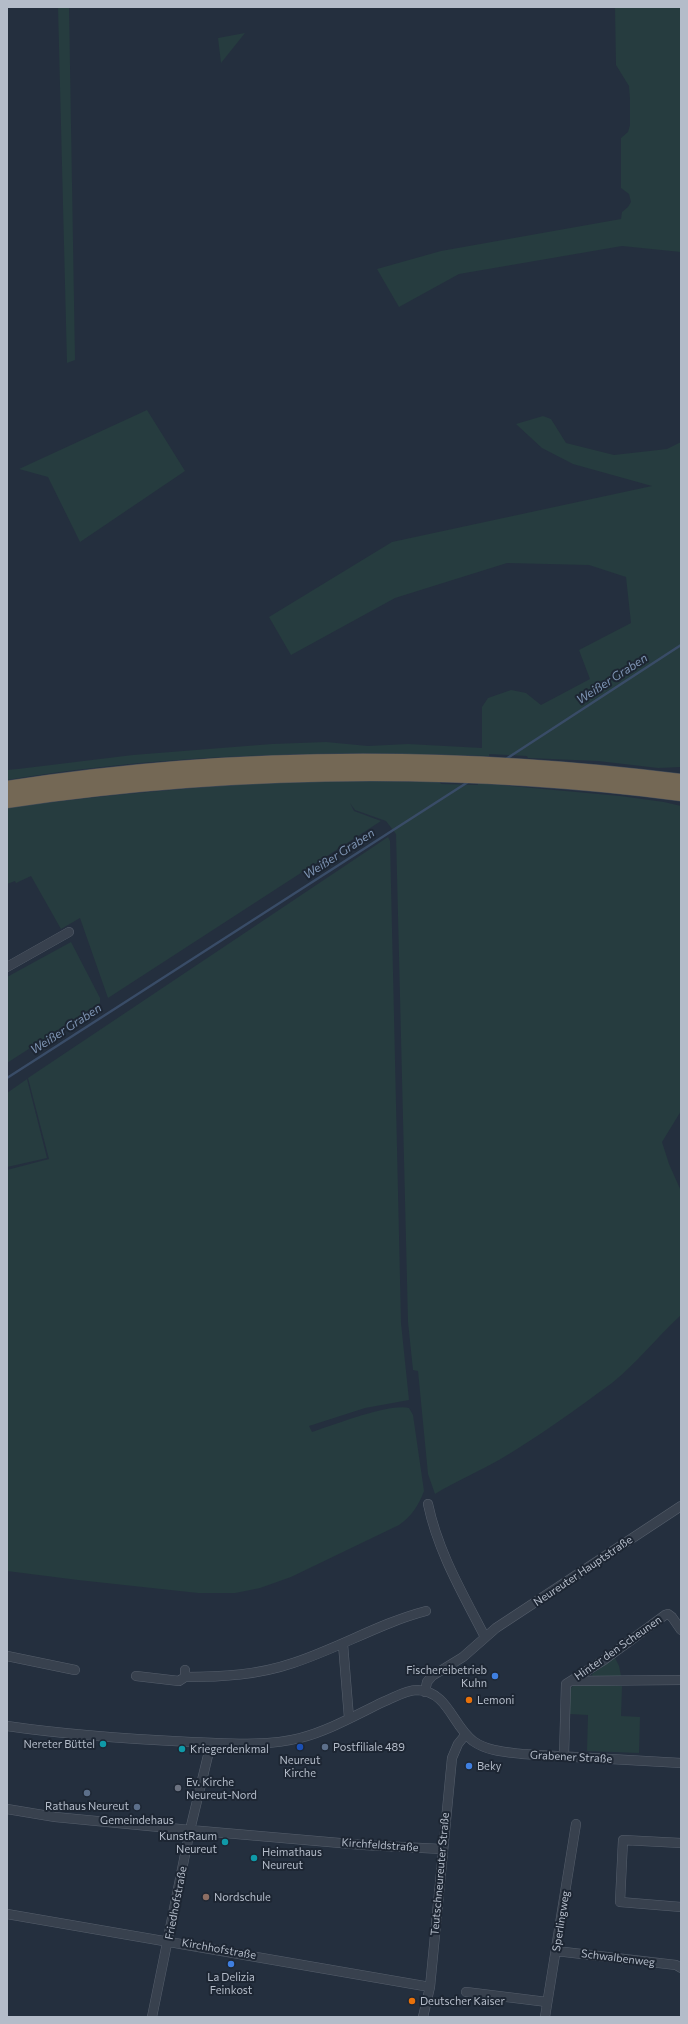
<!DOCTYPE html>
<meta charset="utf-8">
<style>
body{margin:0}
#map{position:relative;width:688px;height:2024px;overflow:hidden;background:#242f3e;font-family:Commissioner,sans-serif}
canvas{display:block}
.frame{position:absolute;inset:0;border:8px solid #b4bcc9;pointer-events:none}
</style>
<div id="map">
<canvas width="688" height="2024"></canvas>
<div class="frame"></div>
</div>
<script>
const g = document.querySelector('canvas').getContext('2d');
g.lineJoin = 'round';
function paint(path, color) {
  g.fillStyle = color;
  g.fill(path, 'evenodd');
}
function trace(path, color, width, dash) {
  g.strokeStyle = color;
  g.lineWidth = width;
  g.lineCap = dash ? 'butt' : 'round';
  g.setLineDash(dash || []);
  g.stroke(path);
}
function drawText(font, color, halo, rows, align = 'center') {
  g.font = font + ' Commissioner,sans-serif';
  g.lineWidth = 4;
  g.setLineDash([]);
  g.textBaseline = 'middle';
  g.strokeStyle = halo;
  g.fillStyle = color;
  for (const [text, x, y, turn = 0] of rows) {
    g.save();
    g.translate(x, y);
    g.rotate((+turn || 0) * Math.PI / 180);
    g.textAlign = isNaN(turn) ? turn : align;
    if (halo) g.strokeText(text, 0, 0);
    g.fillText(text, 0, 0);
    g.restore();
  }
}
paint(new Path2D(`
 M58 7H69L75 360 67 363Z
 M615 7H681V252L622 246 459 274 399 307 377 269 441 251 621 219 622 212 628 207 631 202 629 194 621 188V138L628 132 630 125V99L629 86 616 65Z
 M245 33 221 63 218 38Z
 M147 410 185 471 80 542 48 477 19 469Z
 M543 416 551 419 566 443 614 455 667 449 681 442V767L658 768 598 761 528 758 527 756 489 754V756C328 750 166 754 7 780V770L18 769 133 755 272 744 326 742 368 746 408 744 482 748V707L488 698 511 690 526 693 541 705 590 679 579 650 631 623 626 577 589 565 507 563 395 598 291 655 269 617 392 542 652 486 573 464 542 448 516 424Z
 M313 780 440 782 441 784 478 785V783L620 796 664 802 681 806V1111L662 1142 669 1164 681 1191V1315C657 1337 637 1363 612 1383 575 1410 538 1437 499 1460 478 1472 456 1481 435 1494L428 1474 418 1371 413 1370 408 1322 396 834 386 821 355 810 350 803 354 811 381 821 108 998 80 918 61 929 31 876 16 883 15 881 7 884V808C109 794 210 786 313 780Z
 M388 837 390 841 401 1323 409 1400 365 1408 309 1426 312 1432C334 1425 389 1403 409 1408L413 1415 424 1491C419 1505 411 1517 399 1525L291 1577 260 1588 235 1593H198L78 1580 7 1571V1170L49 1159 28 1078Z
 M71 942 100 998V1003L7 1063V977Z
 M27 1079 47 1158 7 1167V1093Z
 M615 1658 619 1666 621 1676 593 1678 592 1674Z
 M581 1684 622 1686 621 1716 640 1717 639 1753 587 1751 588 1715 570 1714V1689L574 1685Z`), '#263c3f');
trace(new Path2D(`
 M506 759 681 645
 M7 1078 468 782`), '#394c67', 2.5);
const minor = new Path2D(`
 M7 967 69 932
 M428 1504C438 1552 463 1594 485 1637
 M343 1644 349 1718
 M7 1656 75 1670
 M185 1670V1677C222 1677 258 1675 293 1663 339 1648 380 1623 426 1611
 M136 1676 179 1681 185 1677
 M571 1681 681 1680
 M425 1692 427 1682 432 1676 463 1657 496 1628 681 1506
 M7 1726C68 1735 129 1739 191 1742 226 1743 265 1747 300 1738 328 1731 356 1715 383 1702 394 1698 405 1690 417 1690 448 1691 452 1725 473 1741 487 1751 505 1752 522 1754L681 1763
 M564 1756 566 1684 604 1660 665 1615 668 1614 672 1617 681 1630
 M7 1809 55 1817 190 1830 363 1845 442 1849
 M681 1843 623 1840 620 1902 681 1907
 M7 1914 430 1987
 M556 1951 676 1965 681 1968
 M466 1992 547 2002
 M152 2017 190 1830 211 1743
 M423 2017 430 1987 452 1758 458 1744 466 1734
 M545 2017 576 1824`);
const highway = new Path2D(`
 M7 788C231 753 457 753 681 781
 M7 801C231 768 457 765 681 794`);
trace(minor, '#565f6c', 10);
trace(highway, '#434c59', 15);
trace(minor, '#38414e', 9);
trace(highway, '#746855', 14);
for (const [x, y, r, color] of [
 [495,1676,4,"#3f7fe0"],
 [469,1700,4,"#e8710a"],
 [103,1744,4,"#0f9aa8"],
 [300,1747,4,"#1a4fb4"],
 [325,1747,4,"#5c6f8a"],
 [182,1749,4,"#0f9aa8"],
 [469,1766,4,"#3f7fe0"],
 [178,1788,4,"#6b7280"],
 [87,1793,4,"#5c6f8a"],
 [137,1807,4,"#5c6f8a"],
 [225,1842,4,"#0f9aa8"],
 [254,1858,4,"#0f9aa8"],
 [206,1897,4,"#8d6e63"],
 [231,1964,4,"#3f7fe0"],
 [412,2001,4,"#e8710a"]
]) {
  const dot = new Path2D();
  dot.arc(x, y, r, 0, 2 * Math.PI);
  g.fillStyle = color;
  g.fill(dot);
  trace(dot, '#1d2633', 1.5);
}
drawText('11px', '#b4bcc9', '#1d2633', [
 ["Neureuter Hauptstraße",583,1571,-34],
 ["Hinter den Scheunen",618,1648,-35],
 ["Grabener Straße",571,1757,3],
 ["Kirchfeldstraße",380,1845,4],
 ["Teutschneureuter Straße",440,1874,-85],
 ["Friedhofstraße",176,1903,-79],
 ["Sperlingweg",561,1921,-81],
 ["Kirchhofstraße",219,1949,10],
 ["Schwalbenweg",618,1958,7]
]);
drawText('11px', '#b4bcc9', '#1d2633', [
 ["Fischereibetrieb",487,1670,"right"],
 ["Kuhn",487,1683,"right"],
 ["Lemoni",477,1700],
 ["Nereter Büttel",95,1744,"right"],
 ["Postfiliale 489",333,1747],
 ["Kriegerdenkmal",190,1749],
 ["Neureut",300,1760,"center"],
 ["Kirche",300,1773,"center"],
 ["Beky",477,1766],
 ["Ev. Kirche",186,1782],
 ["Neureut-Nord",186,1795],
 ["Rathaus Neureut",87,1806,"center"],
 ["Gemeindehaus",137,1820,"center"],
 ["KunstRaum",217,1836,"right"],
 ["Neureut",217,1849,"right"],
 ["Heimathaus",262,1852],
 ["Neureut",262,1865],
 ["Nordschule",214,1897],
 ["La Delizia",231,1977,"center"],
 ["Feinkost",231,1990,"center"],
 ["Deutscher Kaiser",420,2001]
], 'left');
drawText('italic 12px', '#7c92b1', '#1d2633', [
 ["Weißer Graben",612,679,-33],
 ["Weißer Graben",339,854,-33],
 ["Weißer Graben",66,1029,-33]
]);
</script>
